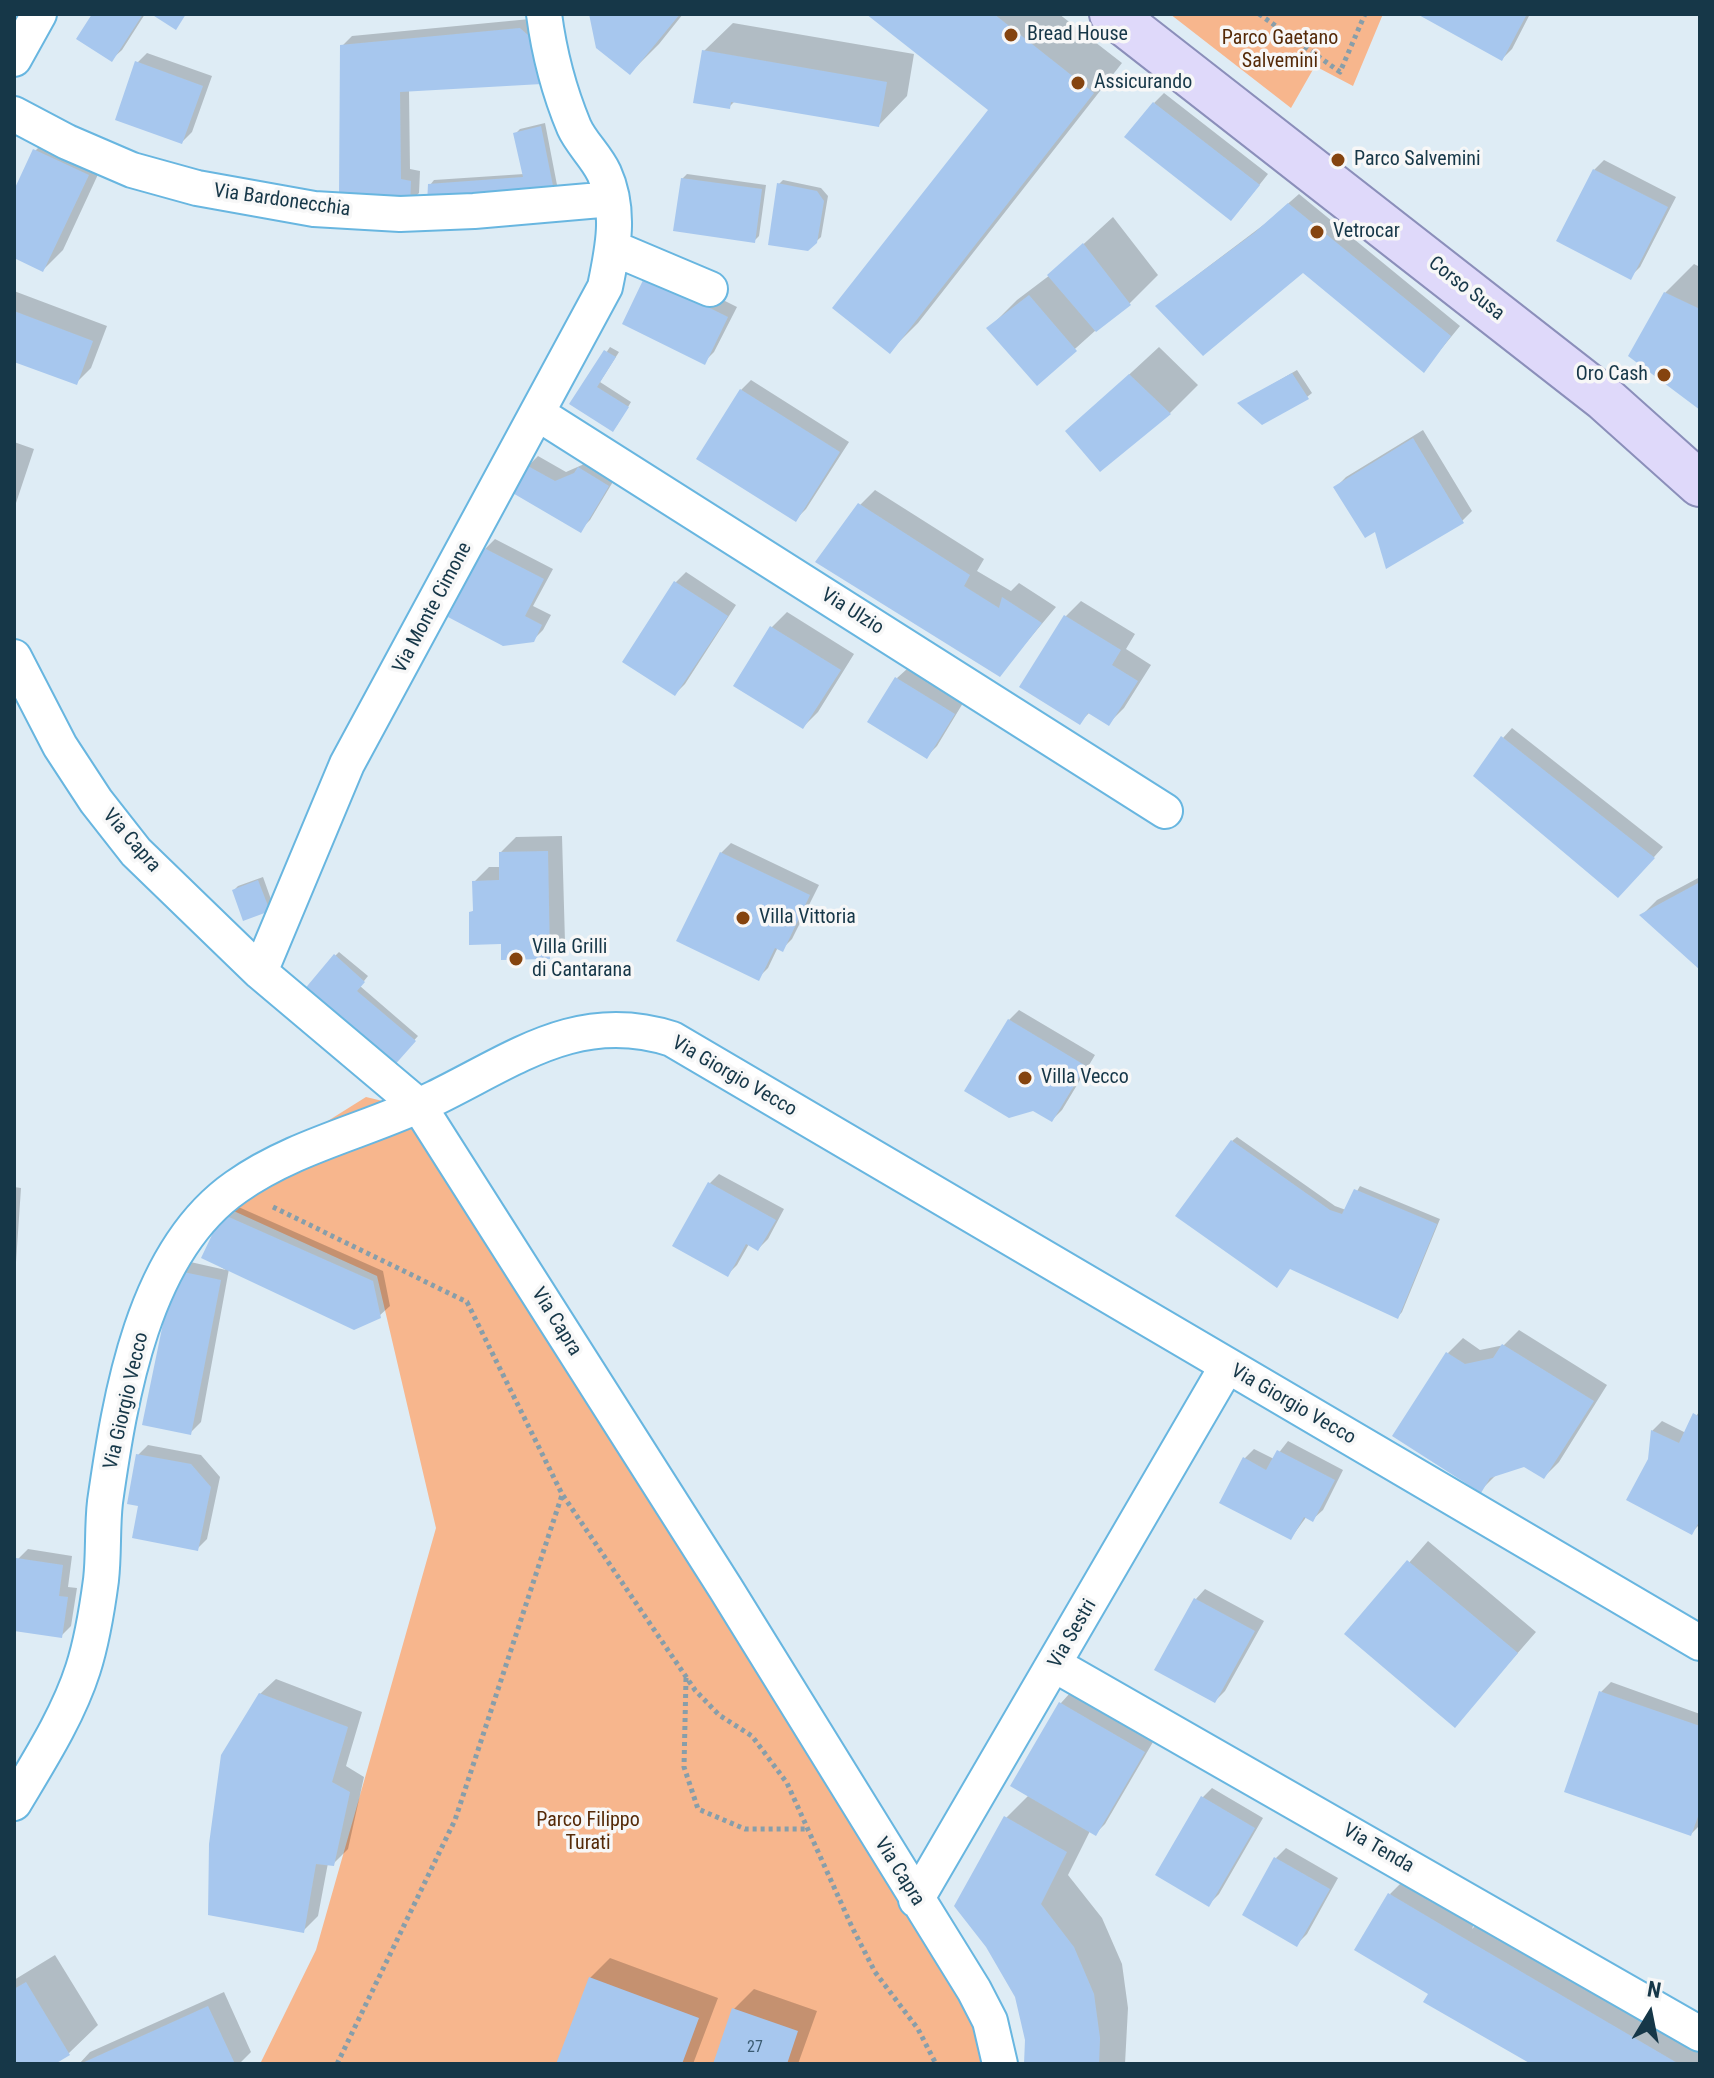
<!DOCTYPE html>
<style>
body{margin:0}
#map{position:relative;width:1714px;height:2078px;overflow:hidden;background:#deecf5;font-family:"Roboto Condensed",sans-serif}
canvas{display:block}
.frame{position:absolute;inset:0;border:16px solid #163748;pointer-events:none}
.north{position:absolute;left:1610px;top:1974px;width:80px;height:80px;-webkit-text-stroke:6px #f7f7f7;paint-order:stroke;rotate:10deg;font-size:22px;font-weight:700;line-height:32px;text-align:center;color:#163748}
.north::after{content:'';display:block;margin:auto;width:28px;height:36px;background:#163748;clip-path:polygon(50% 0,100% 100%,50% 72%,0 100%)}
</style>
<div id="map">
<canvas width="1714" height="2078"></canvas>
<div class="frame"></div>
<div class="north">N</div>
</div>
<script>
const g = document.querySelector('canvas').getContext('2d');
g.lineJoin = 'round';
function paint(path, color) {
  g.fillStyle = color;
  g.fill(path, 'evenodd');
}
function trace(path, color, width, dash) {
  g.strokeStyle = color;
  g.lineWidth = width;
  g.lineCap = dash ? 'butt' : 'round';
  g.setLineDash(dash || []);
  g.stroke(path);
}
function drawText(font, color, halo, rows, align = 'center') {
  g.font = font + ' "Roboto Condensed",sans-serif';
  g.lineWidth = 7;
  g.setLineDash([]);
  g.textBaseline = 'middle';
  g.strokeStyle = halo;
  g.fillStyle = color;
  for (const [text, x, y, turn = 0] of rows) {
    g.save();
    g.translate(x, y);
    g.rotate((+turn || 0) * Math.PI / 180);
    g.textAlign = isNaN(turn) ? turn : align;
    if (halo) g.strokeText(text, 0, 0);
    g.fillText(text, 0, 0);
    g.restore();
  }
}
paint(new Path2D(`
 M1170 14H1383L1353 86 1315 66 1291 108Z
 M366 1097 416 1109 962 1991 988 2064H260L316 1950 436 1528 377 1276 205 1198Z`), '#f7b68d');
paint(new Path2D(`
 M94 14H145L122 50 112 59Z
 M591 14H683L659 44 630 73Z
 M870 14H1059L1122 63 918 323 890 351 991 109Z
 M1422 14H1530L1512 49 1502 59Z
 M530 19 551 73 409 90 410 169 420 171 419 193 409 203 342 46 352 36Z
 M733 23 914 54 907 96 879 125 736 100 729 107 704 51Z
 M147 53 212 76 192 132 182 142 137 63Z
 M1164 93 1268 174 1241 208 1154 103Z
 M545 123 558 190 430 185 434 180 524 174 515 134 520 129Z
 M55 131 107 155 63 250 43 270 14 256V195L35 151Z
 M1604 160 1676 197 1640 267 1630 277 1594 170Z
 M687 174 766 185 759 236 754 241 682 179Z
 M783 180 821 188 828 196 821 237 808 249 779 184Z
 M1299 194 1460 326 1424 370 1303 270 1168 297 1266 223Z
 M1113 217 1158 275 1129 304 1096 330 1037 383 989 328 1017 300 1050 275Z
 M1694 264 1700 267V408L1665 293Z
 M657 267 737 307 714 352 704 362Z
 M14 291 107 326 91 368 76 383 14 360Z
 M610 347 619 352 600 382 631 402 617 425 572 403Z
 M1159 347 1198 385 1170 413 1068 431Z
 M1297 370 1312 393 1307 397 1240 403Z
 M751 380 849 442 806 509 796 519 741 390Z
 M1423 430 1472 511 1462 521 1376 529 1336 487 1346 477Z
 M14 442 34 449 14 509Z
 M538 456 566 472 582 465 589 458 617 475 590 520 580 530 513 491 528 466Z
 M875 490 984 559 977 571 1011 591 1019 583 1056 607 1000 674 860 505Z
 M495 539 553 569 533 606 551 615 543 630 533 640 485 549Z
 M686 572 736 605 685 684 675 694 625 661 676 582Z
 M1081 601 1135 634 1126 649 1151 665 1124 708 1109 723 1090 712 1080 722 1022 686 1066 616Z
 M787 612 854 654 818 712 803 727 736 685 772 627Z
 M907 669 963 703 937 746 927 756 897 678Z
 M1512 728 1663 847 1628 886 1503 738Z
 M562 836 565 942 549 957 503 942 471 913 475 909 474 882 489 867H501V852L516 837Z
 M731 843 819 885 792 939 782 949 778 947 768 968 758 978 721 853Z
 M263 877 273 905 269 909 234 890 238 886Z
 M1700 877V967L1642 915 1657 900Z
 M339 952 368 976 360 986 418 1036 392 1065 335 956Z
 M1019 1010 1095 1055 1062 1110 1052 1120 1033 1109 1009 1020Z
 M1237 1137 1335 1206 1346 1210 1360 1186 1440 1219 1402 1312 1398 1317 1232 1141Z
 M719 1174 784 1209 768 1239 758 1249 749 1244 737 1265 727 1275 709 1184Z
 M14 1187 21 1188 14 1292Z
 M234 1205 383 1271 390 1306 379 1316 229 1269 201 1422 191 1432 176 1271 186 1261 226 1270 204 1257Z
 M1519 1330 1607 1385 1559 1462 1544 1477 1525 1465 1496 1475 1481 1490 1448 1353 1463 1338 1480 1350 1504 1345Z
 M1700 1410V1524L1692 1532 1650 1459 1652 1431 1662 1421 1686 1433Z
 M1288 1441 1343 1470 1323 1510 1313 1519 1307 1516 1291 1538 1244 1459 1254 1449 1274 1459Z
 M148 1445 201 1455 220 1477 207 1539 197 1549 138 1455Z
 M1428 1541 1536 1632 1455 1725 1347 1634Z
 M28 1549 72 1556 68 1587 77 1588 71 1626 61 1636 14 1629V1582L18 1559Z
 M1205 1589 1264 1621 1225 1691 1215 1701 1196 1599Z
 M276 1679 362 1712 346 1766 364 1777 348 1849 333 1864 328 1863 318 1916 303 1931 260 1694Z
 M1611 1682 1700 1714V1825L1691 1834 1601 1692Z
 M1070 1693 1153 1742 1105 1824 1095 1834 1090 1831 1068 1875 1102 1918 1122 1964 1128 2008 1125 2064H1026L1027 2040 1006 1818 1029 1795 1061 1703Z
 M1212 1788 1263 1818 1219 1894 1209 1904 1202 1798Z
 M1286 1848 1338 1878 1307 1934 1297 1944 1276 1858Z
 M1405 1879 1475 1921 1472 1929 1492 1909 1700 2031V2064H1535L1435 1987 1390 1894Z
 M55 1955 98 2025 69 2053 52 2064H14V1980Z
 M610 1958 718 1998 693 2064H558L590 1978Z
 M754 1989 817 2011 798 2064H715L734 2009Z
 M224 1992 251 2052 239 2064H79L90 2052Z`), '#0003');
paint(new Path2D(`
 M92 14H143L112 62 76 39Z
 M151 14H186L176 30Z
 M589 14H680L630 75 596 48Z
 M866 14H994L1094 93 890 354 832 308 988 110Z
 M1417 14H1527L1502 61Z
 M520 28 528 35 542 84 400 92 401 179 411 181 410 205 339 196 340 45Z
 M702 50 887 82 879 127 731 102 730 109 693 103Z
 M135 61 203 86 182 144 115 120Z
 M1153 102 1260 185 1231 221 1124 137Z
 M541 126 555 196 427 204 428 184 523 177 513 133Z
 M33 149 89 175 43 272 14 258V190Z
 M1593 169 1668 207 1631 280 1556 241Z
 M681 178 762 189 755 243 673 231Z
 M777 183 817 191 824 201 817 243 808 251 768 245Z
 M1288 203 1451 336 1424 373 1303 273 1203 356 1155 306 1254 233Z
 M1083 243 1131 305 1096 332 1047 275Z
 M645 276 728 317 705 365 622 324Z
 M1664 292 1700 309V410L1628 356Z
 M1029 295 1077 351 1037 386 986 328Z
 M14 311 93 341 77 385 14 362Z
 M604 350 616 357 597 387 629 407 613 432 569 404Z
 M1292 373 1309 399 1262 425 1237 403Z
 M1129 374 1171 414 1100 472 1065 431Z
 M740 389 840 452 796 522 696 459Z
 M1413 438 1464 523 1386 569 1375 532 1365 538 1333 487Z
 M526 465 555 481 574 473 578 467 609 486 581 533 511 492Z
 M858 503 970 575 964 586 999 608 1002 597 1042 623 1000 677 815 562Z
 M484 548 544 579 525 616 542 625 534 642 503 646 448 617Z
 M674 581 728 616 675 696 622 662Z
 M1064 615 1121 650 1112 665 1138 681 1109 726 1088 713 1080 725 1019 687Z
 M770 626 841 670 803 729 733 686Z
 M895 677 955 714 927 759 867 722Z
 M1501 736 1655 858 1618 898 1473 776Z
 M548 851 550 959 501 960V944L469 945V912L473 911 472 881 499 880V852Z
 M720 852 810 895 783 952 775 948 759 981 676 941Z
 M258 880 270 911 243 921 232 890Z
 M1700 882V970L1639 915Z
 M334 954 365 982 357 991 416 1041 392 1068 303 991Z
 M1008 1019 1086 1066 1052 1122 1033 1111 1009 1118 964 1091Z
 M1231 1140 1330 1210 1342 1214 1354 1189 1437 1224 1398 1319 1290 1269 1277 1288 1175 1216Z
 M708 1182 776 1220 758 1251 746 1244 728 1277 672 1246Z
 M222 1214 373 1281 381 1318 354 1330 201 1258Z
 M174 1270 221 1280 191 1435 142 1425Z
 M1502 1344 1594 1401 1544 1479 1524 1467 1490 1478 1481 1493 1392 1436 1446 1352 1465 1364 1493 1358Z
 M1693 1413 1700 1417V1520L1692 1535 1626 1500 1648 1459 1651 1430 1679 1443Z
 M1277 1450 1335 1480 1313 1522 1304 1517 1291 1540 1219 1503 1243 1457 1266 1470Z
 M136 1454 191 1464 211 1487 198 1551 132 1538 138 1506 127 1504Z
 M16 1558 63 1565 59 1596 68 1597 62 1638 14 1631Z
 M1407 1560 1518 1653 1455 1728 1344 1634Z
 M1194 1598 1255 1631 1215 1703 1154 1670Z
 M1599 1691 1700 1726V1811L1691 1836 1564 1792Z
 M259 1693 348 1727 332 1782 350 1792 334 1866 316 1864 304 1933 208 1915 209 1844 221 1755Z
 M1059 1702 1145 1752 1096 1836 1010 1786Z
 M1201 1796 1255 1828 1209 1907 1155 1875Z
 M1004 1816 1067 1852 1041 1904 1074 1947 1094 1994 1100 2038 1099 2064H1024L1025 2040 1015 1997 986 1947 954 1906Z
 M1274 1857 1330 1889 1297 1947 1242 1915Z
 M1388 1893 1462 1937 1679 2064H1531L1423 2002 1428 1994 1354 1950Z
 M589 1977 699 2018 682 2064H556Z
 M26 1982 70 2055 55 2064H14V1989Z
 M208 2006 235 2064H80Z
 M732 2008 798 2031 787 2064H713Z`), '#a7c7ee');
const street = new Path2D(`
 M14 59 39 14
 M14 114 67 142 132 170 197 188 314 209 400 214 474 211 612 199
 M613 248 710 289
 M537 413 1165 811
 M14 657 60 746 96 801 136 852 260 972 419 1106 726 1589 974 1990 990 2021 1000 2064
 M260 972 347 764 605 287C613 249 621 210 604 173 596 156 581 143 574 127 559 91 549 52 544 14
 M1055 1665 1700 2034
 M14 1803C39 1761 68 1716 83 1669 92 1641 97 1610 101 1580 104 1554 102 1528 105 1502 120 1397 143 1252 236 1187 295 1145 370 1130 435 1098 515 1059 579 1009 672 1039L1700 1643
 M916 1900 1227 1366`);
const primary = new Path2D(`
 M1112 14 1605 399 1700 484`);
trace(street, '#68b6e0', 38);
trace(primary, '#8b8fba', 48);
trace(new Path2D(`
 M1259 14 1340 72 1365 14
 M273 1207 467 1302 562 1494 695 1690 719 1715 752 1736 787 1783 852 1927 875 1972 918 2029 936 2064
 M686 1678 684 1767 698 1809 745 1829H807
 M337 2064 455 1820 562 1495`), '#879eaa', 5, [4, 4]);
trace(street, '#fff', 34);
trace(primary, '#dfd9fa', 44);
for (const [x, y, r, color] of [
 [1011,35,8,"#85440f"],
 [1078,83,8,"#85440f"],
 [1338,160,8,"#85440f"],
 [1317,232,8,"#85440f"],
 [1664,375,8,"#85440f"],
 [743,918,8,"#85440f"],
 [516,959,8,"#85440f"],
 [1025,1078,8,"#85440f"]
]) {
  const dot = new Path2D();
  dot.arc(x, y, r, 0, 2 * Math.PI);
  g.fillStyle = color;
  g.fill(dot);
  trace(dot, '#f7f7f7', 3);
}
drawText('16px', '#3a5b72', null, [
 ["27",755,2048]
]);
drawText('20px', '#163748', '#f7f7f7', [
 ["Bread House",1027,35],
 ["Assicurando",1094,83],
 ["Parco Salvemini",1354,160],
 ["Vetrocar",1333,232],
 ["Oro Cash",1648,375,"right"],
 ["Villa Vittoria",759,918],
 ["Villa Grilli",532,948],
 ["di Cantarana",532,971],
 ["Villa Vecco",1041,1078]
], 'left');
drawText('20px', '#552a08', '#f7f7f7', [
 ["Parco Gaetano",1280,39],
 ["Salvemini",1280,62],
 ["Parco Filippo",588,1821],
 ["Turati",588,1844]
]);
drawText('20px', '#163748', '#f7f7f7', [
 ["Via Bardonecchia",282,201,8],
 ["Corso Susa",1466,289,38],
 ["Via Monte Cimone",433,608,-62],
 ["Via Ulzio",852,612,32],
 ["Via Capra",131,841,49],
 ["Via Giorgio Vecco",734,1077,30],
 ["Via Capra",556,1322,58],
 ["Via Giorgio Vecco",127,1401,-77],
 ["Via Giorgio Vecco",1293,1405,30],
 ["Via Sestri",1073,1634,-60],
 ["Via Tenda",1378,1849,30],
 ["Via Capra",899,1872,58]
]);
</script>
